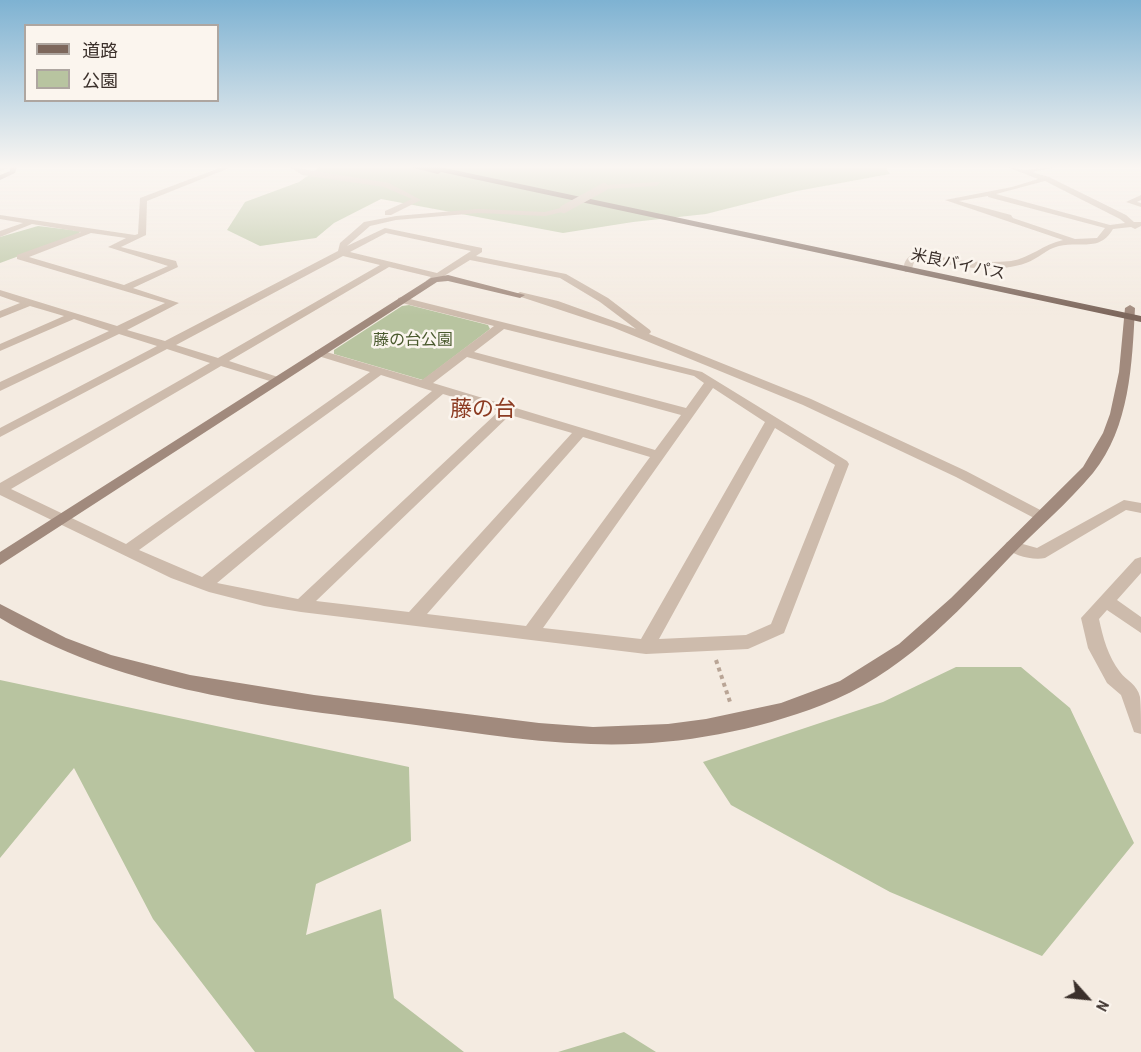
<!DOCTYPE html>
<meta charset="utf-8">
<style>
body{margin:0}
#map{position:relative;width:1141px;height:1052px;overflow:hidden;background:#f4ebe1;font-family:"Archivo Narrow","Noto Sans JP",sans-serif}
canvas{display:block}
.legend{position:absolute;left:24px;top:24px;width:195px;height:78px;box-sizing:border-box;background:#fbf5ee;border:2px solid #aea6a0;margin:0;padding:8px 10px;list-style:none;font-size:18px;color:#3b302b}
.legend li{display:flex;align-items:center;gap:12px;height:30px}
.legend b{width:30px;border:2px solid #aea6a0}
.north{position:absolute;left:1057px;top:968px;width:60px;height:60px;-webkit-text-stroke:4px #fbf5ee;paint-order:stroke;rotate:117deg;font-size:16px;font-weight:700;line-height:24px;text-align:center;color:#3b302b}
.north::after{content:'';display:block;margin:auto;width:21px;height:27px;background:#3b302b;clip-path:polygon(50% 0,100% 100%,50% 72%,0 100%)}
</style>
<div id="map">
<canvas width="1141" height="1052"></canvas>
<ul class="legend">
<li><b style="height:8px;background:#7d675c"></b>道路</li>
<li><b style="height:16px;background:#b8c4a0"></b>公園</li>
</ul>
<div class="north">N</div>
</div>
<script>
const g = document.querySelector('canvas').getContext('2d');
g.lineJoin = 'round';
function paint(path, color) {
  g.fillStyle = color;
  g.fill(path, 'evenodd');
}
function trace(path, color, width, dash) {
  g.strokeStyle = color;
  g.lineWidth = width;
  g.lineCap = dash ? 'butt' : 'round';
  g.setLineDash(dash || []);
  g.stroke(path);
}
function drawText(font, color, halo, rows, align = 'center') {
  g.font = font + ' "Archivo Narrow","Noto Sans JP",sans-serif';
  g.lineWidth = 5;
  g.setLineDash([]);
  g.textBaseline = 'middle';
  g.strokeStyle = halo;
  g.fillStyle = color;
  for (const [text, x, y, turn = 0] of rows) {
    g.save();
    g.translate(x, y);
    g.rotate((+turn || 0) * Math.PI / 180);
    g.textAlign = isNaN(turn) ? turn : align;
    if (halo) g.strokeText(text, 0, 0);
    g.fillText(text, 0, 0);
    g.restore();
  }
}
paint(new Path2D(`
 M320 167H885L890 174 797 191 706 214 633 222 563 233 381 199 334 223 316 238 260 246 227 230 245 202 299 182Z
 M38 226 80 231 79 234 0 263V237Z
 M409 305 488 325 490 329 423 380 334 354V350L402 306Z
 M956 667H1021L1070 708 1134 843 1042 956 890 892 731 805 703 762 883 702Z
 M0 680 409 767 411 841 316 884 306 935 381 909 394 998 464 1052H255L153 919 74 768 0 858Z
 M624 1032 656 1052H558Z`), '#b8c4a0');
trace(new Path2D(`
 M716 660 731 705`), '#b9a596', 4, [4, 4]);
paint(new Path2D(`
 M0 167H13L0 171Z
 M222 167H232L147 201 146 235 121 247 176 261 178 267 133 288 179 303 127 330 165 341 338 251 340 243 364 222 396 216 478 209 545 212 564 207H567V211L545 216 478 213 396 220 370 226 347 246 385 228 482 248V252L476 256 566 274 608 298 650 330 651 332 649 334 811 399 966 471 1046 513 1048 516 1041 521 1036 519 956 477 803 405 612 327 515 295 520 292 558 301 636 329 600 302 560 278 470 260 431 284 426 281 431 277 389 267 229 361 281 378V382H273L221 366 11 489 126 544 370 372 315 355V351H323L422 380 494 326 398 302V298L402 297 702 372 847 461 849 464 784 633 748 649 646 654 301 612 264 606 209 592 171 578 0 495V483L210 363 167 349 0 437V428L157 346 119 334 0 391V382L109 331 74 319 0 351V344L64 316 30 306 0 318V311L20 303 0 296V290L117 326 165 303 17 259V255L81 232 32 224 0 237V231L23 223 0 219V215L135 235 138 234 140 198ZM91 233 126 238 108 247 168 266 124 285 29 257ZM386 233 471 251 437 273 350 252ZM343 256 380 265 218 358 176 345ZM504 329 694 376 704 383 686 408 474 352ZM467 357 681 415 655 450 433 383ZM381 375 432 391 202 577 139 550ZM713 388 765 422 641 639 543 628ZM443 394 499 411 298 599 217 583ZM510 415 572 433 409 612 316 601ZM775 428 835 465 771 624 746 635 659 639ZM583 437 650 457 526 626 427 614Z
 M290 167 389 183 421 200 391 215H385V211L412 199 384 187 302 175Z
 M1007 167 1024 170 1057 167 1032 172 1049 177 1126 215 1134 222H1141V226L1135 229 1131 227 1113 229C1100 252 1081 241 1059 246 1046 249 1038 259 1026 263 993 275 952 265 919 259L914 262 911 272H905C902 264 906 257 914 254 926 251 944 258 956 260 974 262 993 263 1011 261 1030 258 1044 244 1063 240L945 200 1012 187 1038 179ZM1045 181 1120 219 1125 223 1110 225 996 194ZM988 196V197L1105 228 1097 238 1075 239 1013 218 1011 215 959 201Z
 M660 182 657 186 604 189 600 187 604 185Z
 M1141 195V200L1137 202 1141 203V207L1126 202Z
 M1124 500 1141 503V513L1126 510 1045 558C1033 561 1011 555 1004 546L1007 542 1012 541 1037 548Z
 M1141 557V573L1117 600 1141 617V633L1107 610 1099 619C1103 638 1108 656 1120 672 1127 681 1137 684 1140 697 1141 708 1141 723 1141 734L1134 732 1121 695 1107 683 1088 648 1081 618 1135 559Z`), '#cdbbac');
paint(new Path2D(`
 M10 167H17L15 173 0 180V175L10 171Z
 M448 275 525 295 520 298 448 281 437 282 0 565V552L431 278Z
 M1130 305 1135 308C1132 364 1130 427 1093 473 1068 503 1037 529 1010 557 954 616 900 675 822 705 750 733 668 747 591 744 522 742 453 729 385 721 252 704 117 688 0 618V604L66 638 111 655 190 675 314 695 539 723 593 727 668 724 706 719 781 703 840 681 899 644 951 598 1083 467 1103 433 1110 414 1119 372 1125 308Z`), '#a18a7d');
paint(new Path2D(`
 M410 167H440L1141 316V322L441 172 438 174Z`), '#7d675c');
trace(new Path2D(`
 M564 209 604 187`), '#cdbbac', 8);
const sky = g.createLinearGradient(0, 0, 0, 315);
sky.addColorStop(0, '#7eb2d2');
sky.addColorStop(0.53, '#faf6f2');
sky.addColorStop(1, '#faf6f200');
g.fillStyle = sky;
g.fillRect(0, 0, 1141, 315);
drawText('16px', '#3b302b', '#fbf5ee', [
 ["米良バイパス",958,265,12]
]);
drawText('16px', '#4a5a2e', '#fbf5ee', [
 ["藤の台公園",413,341]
]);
drawText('22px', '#8c3b22', '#fbf5ee', [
 ["藤の台",483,410]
]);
</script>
